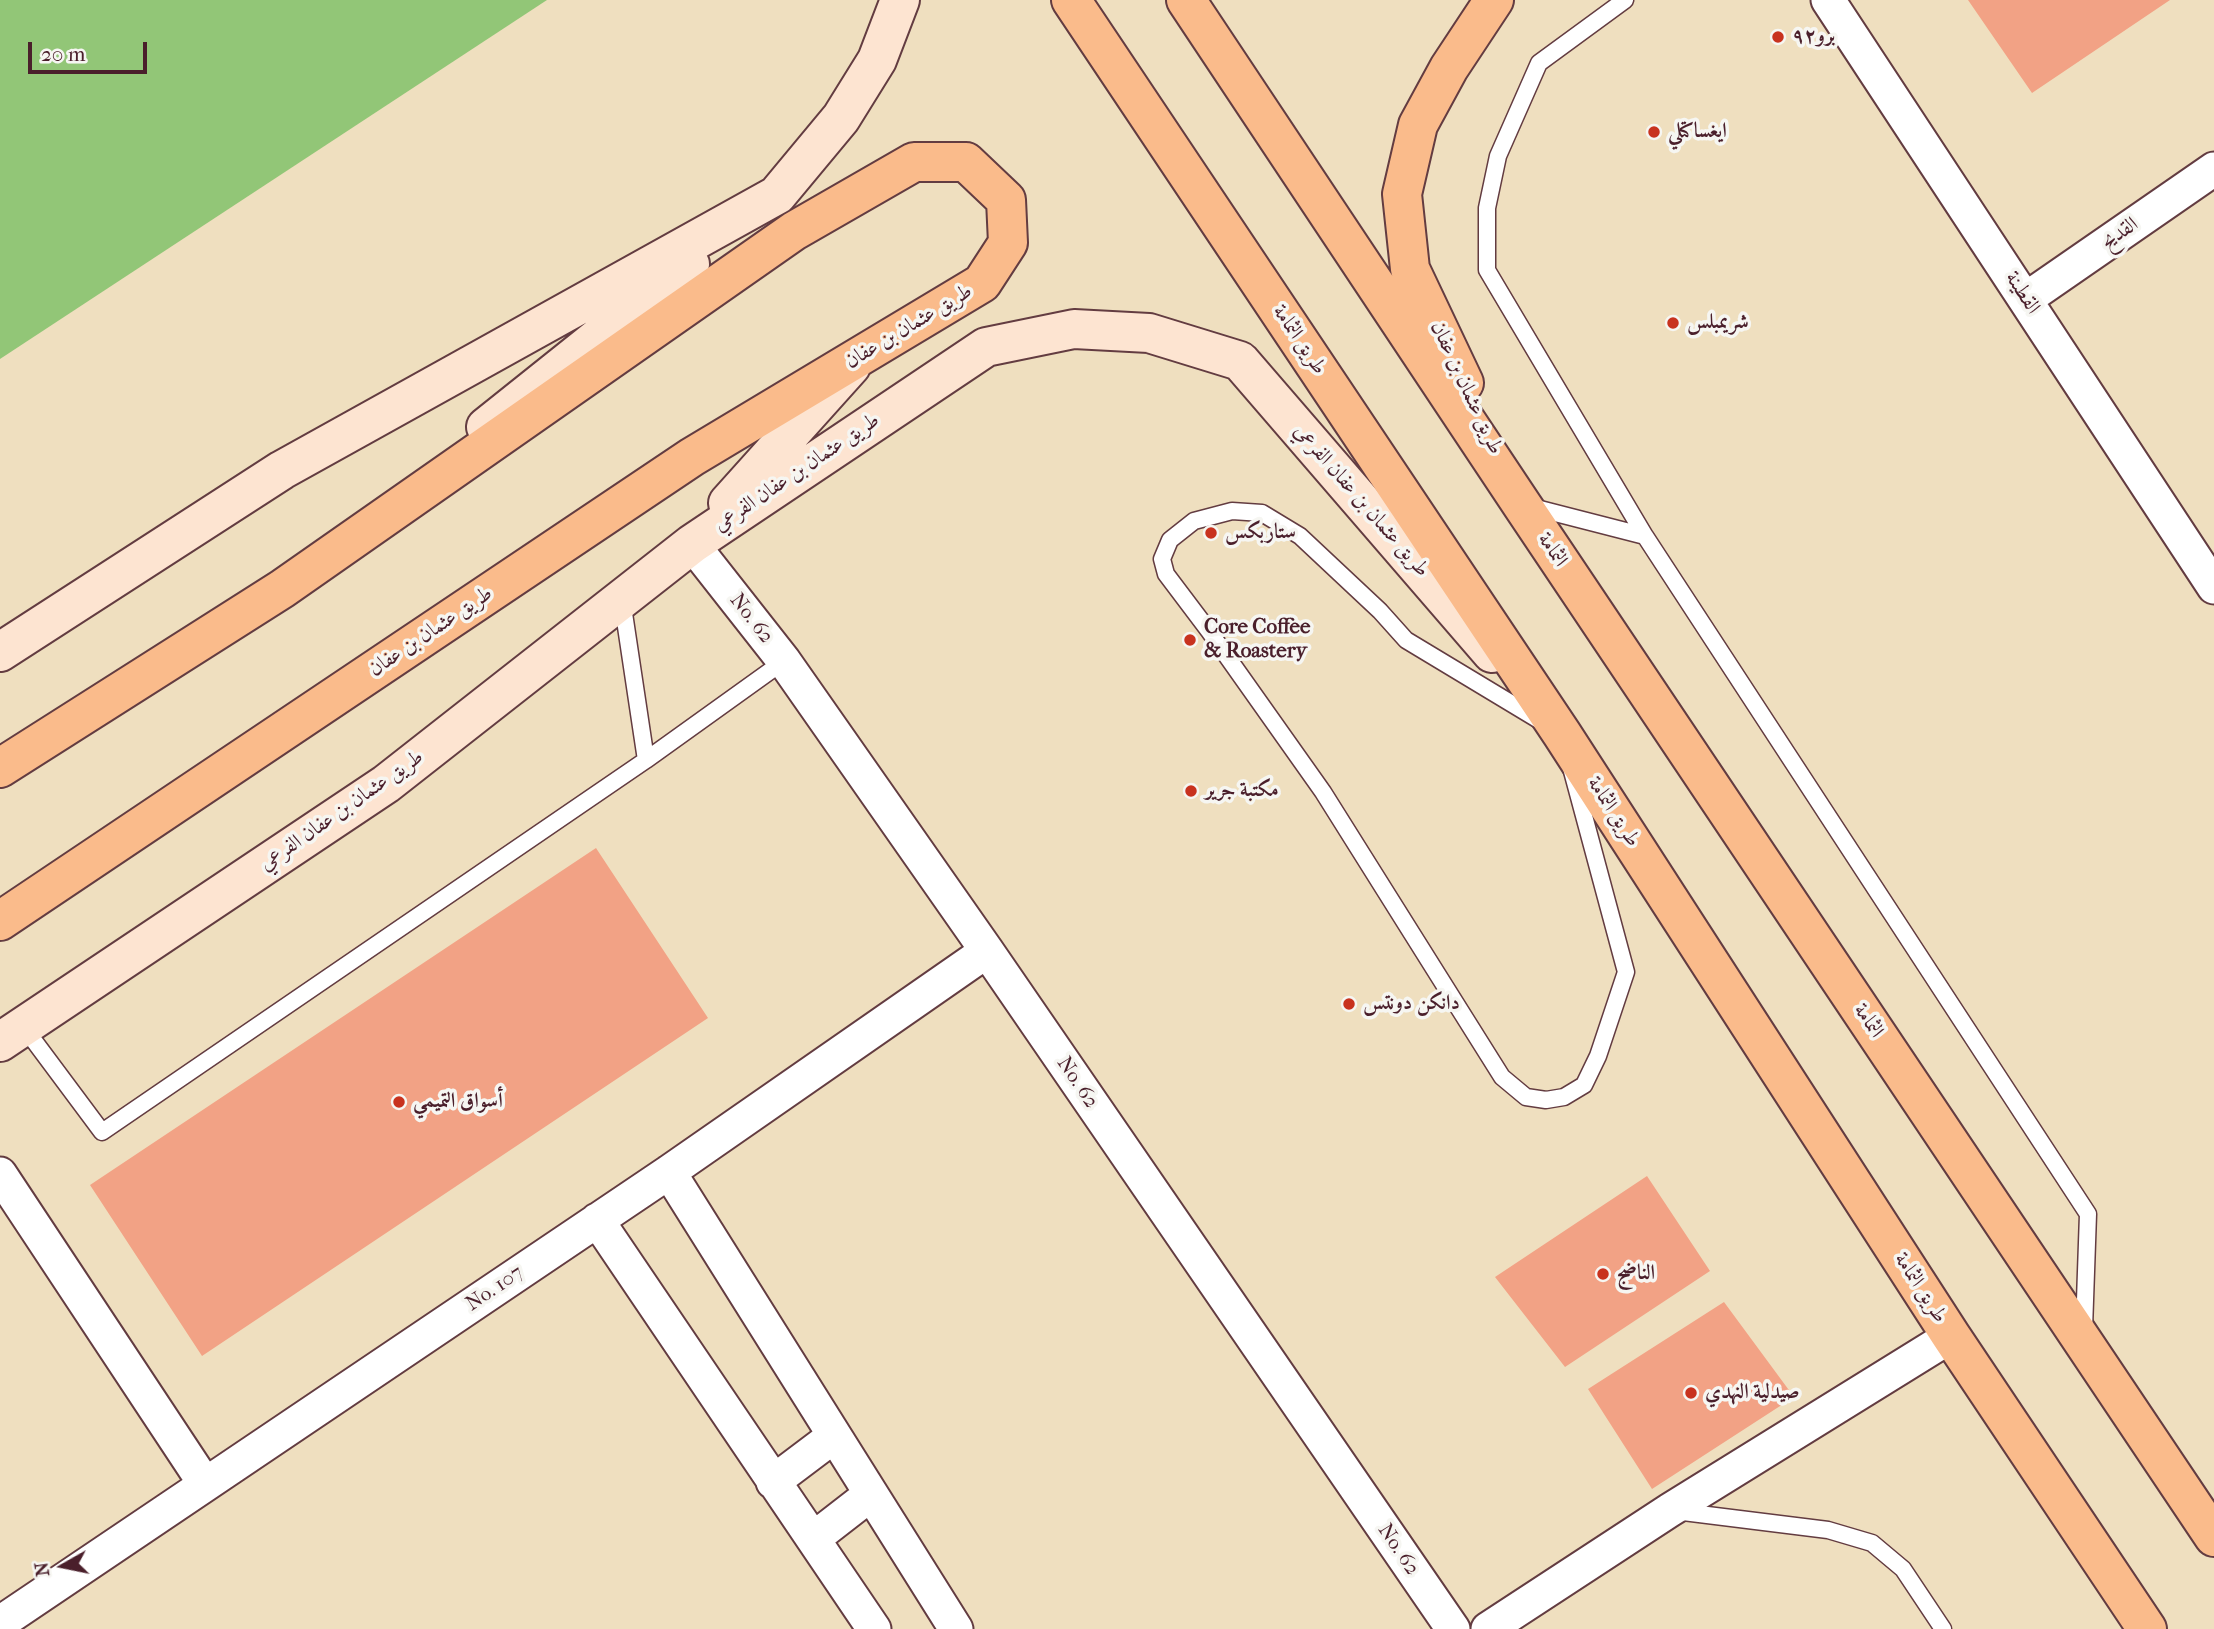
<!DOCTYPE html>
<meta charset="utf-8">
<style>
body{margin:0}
#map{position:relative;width:2214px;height:1629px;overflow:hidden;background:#efdfbf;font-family:"IM FELL French Canon",serif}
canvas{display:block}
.north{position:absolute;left:28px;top:1531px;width:70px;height:70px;-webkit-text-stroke:5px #f6f6f2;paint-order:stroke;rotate:261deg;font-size:19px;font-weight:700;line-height:28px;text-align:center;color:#4a1f2b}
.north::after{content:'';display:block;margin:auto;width:24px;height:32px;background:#4a1f2b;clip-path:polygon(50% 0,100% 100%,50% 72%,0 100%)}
.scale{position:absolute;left:28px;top:42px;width:119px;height:32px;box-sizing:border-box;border:4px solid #4a1f2b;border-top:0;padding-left:9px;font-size:21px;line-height:24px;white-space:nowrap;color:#4a1f2b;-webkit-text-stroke:5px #f6f6f2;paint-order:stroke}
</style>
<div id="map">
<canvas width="2214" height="1629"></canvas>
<div class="north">N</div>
<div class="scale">20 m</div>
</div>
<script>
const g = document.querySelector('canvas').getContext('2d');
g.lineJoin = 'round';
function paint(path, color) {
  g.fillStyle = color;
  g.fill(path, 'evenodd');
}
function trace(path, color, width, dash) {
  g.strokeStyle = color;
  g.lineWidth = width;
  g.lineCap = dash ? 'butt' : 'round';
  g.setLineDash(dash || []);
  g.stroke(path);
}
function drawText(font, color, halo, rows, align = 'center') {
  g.font = font + ' "IM FELL French Canon",Amiri,serif';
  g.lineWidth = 7;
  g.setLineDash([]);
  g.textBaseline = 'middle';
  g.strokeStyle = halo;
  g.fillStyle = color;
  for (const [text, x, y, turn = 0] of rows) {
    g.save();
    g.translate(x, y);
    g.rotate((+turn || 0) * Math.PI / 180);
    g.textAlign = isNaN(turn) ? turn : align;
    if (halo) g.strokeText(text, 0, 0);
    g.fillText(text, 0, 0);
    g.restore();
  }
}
paint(new Path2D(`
 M0 0H547L0 359Z`), '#92c677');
paint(new Path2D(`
 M1968 0H2170L2032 93Z
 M596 848 708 1018 202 1356 90 1185Z
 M1647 1176 1710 1271 1565 1367 1495 1277Z
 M1724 1302 1794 1397 1652 1489 1588 1389Z`), '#f2a285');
const service = new Path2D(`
 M1625 0 1539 63 1498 156 1487 208V270L1645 536
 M1532 507 1645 536 2088 1214 2084 1329
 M1232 511 1262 513 1300 536 1380 611 1406 640 1562 734 1626 972 1598 1056 1584 1085 1564 1097 1546 1100 1526 1097 1502 1077 1323 792 1209 631 1166 574 1162 559 1170 540 1194 521Z
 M622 600 646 760
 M23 1026 102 1132 646 760 784 661
 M1675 1511 1828 1530 1872 1543 1903 1569 1943 1629`);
const minor = new Path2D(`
 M1828 0 2214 587
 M2026 299 2214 169
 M692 544 784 661 987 951 1453 1629
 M669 1172 956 1629
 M0 1174 205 1484
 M597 1220 874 1629
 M773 1482 834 1436
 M813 1539 871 1494
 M0 1623 669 1172 987 951
 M1488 1629 1670 1510 1951 1336`);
const secondary = new Path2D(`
 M486 427 690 264
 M728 503 851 366
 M0 652 282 470 777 195 841 118 877 60 900 0
 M0 1042 386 784 692 544 986 347 1074 329 1149 333 1240 361 1492 653`);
const primary = new Path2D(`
 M1071 0 1562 734 1951 1336 2147 1629
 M1186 0 1522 505 2214 1537
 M1464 383 1410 269 1402 194 1418 125 1449 68 1494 0
 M0 768 282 589 794 231 914 162H966L1006 200 1008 243 982 283 692 457 0 921`);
trace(service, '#633c41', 19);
trace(minor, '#633c41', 37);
trace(secondary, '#633c41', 42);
trace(primary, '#633c41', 42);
trace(service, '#fff', 16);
trace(minor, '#fff', 33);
trace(secondary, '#fde4d1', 38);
trace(primary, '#fabb8b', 38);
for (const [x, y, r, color] of [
 [1778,37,7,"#c8321e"],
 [1654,132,7,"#c8321e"],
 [1673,323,7,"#c8321e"],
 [1211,533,7,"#c8321e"],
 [1190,640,7,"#c8321e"],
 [1191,791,7,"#c8321e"],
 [1349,1004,7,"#c8321e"],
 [399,1102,7,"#c8321e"],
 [1603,1274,7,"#c8321e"],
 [1691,1393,7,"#c8321e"]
]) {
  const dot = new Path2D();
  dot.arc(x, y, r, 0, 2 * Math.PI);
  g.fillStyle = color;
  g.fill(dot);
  trace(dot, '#f6f6f2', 2.5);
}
drawText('bold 21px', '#4a1f2b', '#f6f6f2', [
 ["برو٩٢",1792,37],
 ["ايغساكتلي",1668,132],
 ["شريمبلس",1687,323],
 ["ستاربكس",1225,533],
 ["Core Coffee",1204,628],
 ["& Roastery",1204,652],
 ["مكتبة جرير",1205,791],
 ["دانكن دونتس",1363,1004],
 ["أسواق التميمي",413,1102],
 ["الناضج",1617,1274],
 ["صيدلية النهدي",1705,1393]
], 'left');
drawText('21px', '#4a1f2b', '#f6f6f2', [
 ["القديح",2120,234,-35],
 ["القطينة",2022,293,57],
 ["طريق عثمان بن عفان",909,327,-31],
 ["طريق الثمامة",1299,340,56],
 ["طريق عثمان بن عفان",1466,388,65],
 ["طريق عثمان بن عفان الفرعي",797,473,-34],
 ["طريق عثمان بن عفان الفرعي",1361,501,49],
 ["الثمامة",1552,550,56],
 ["No. 62",751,619,52],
 ["طريق عثمان بن عفان",431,632,-34],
 ["طريق عثمان بن عفان الفرعي",342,811,-35],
 ["طريق الثمامة",1613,812,57],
 ["الثمامة",1868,1021,56],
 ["No. 62",1077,1083,56],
 ["طريق الثمامة",1920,1288,57],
 ["No. 107",495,1289,-34],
 ["No. 62",1398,1550,56]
]);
</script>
